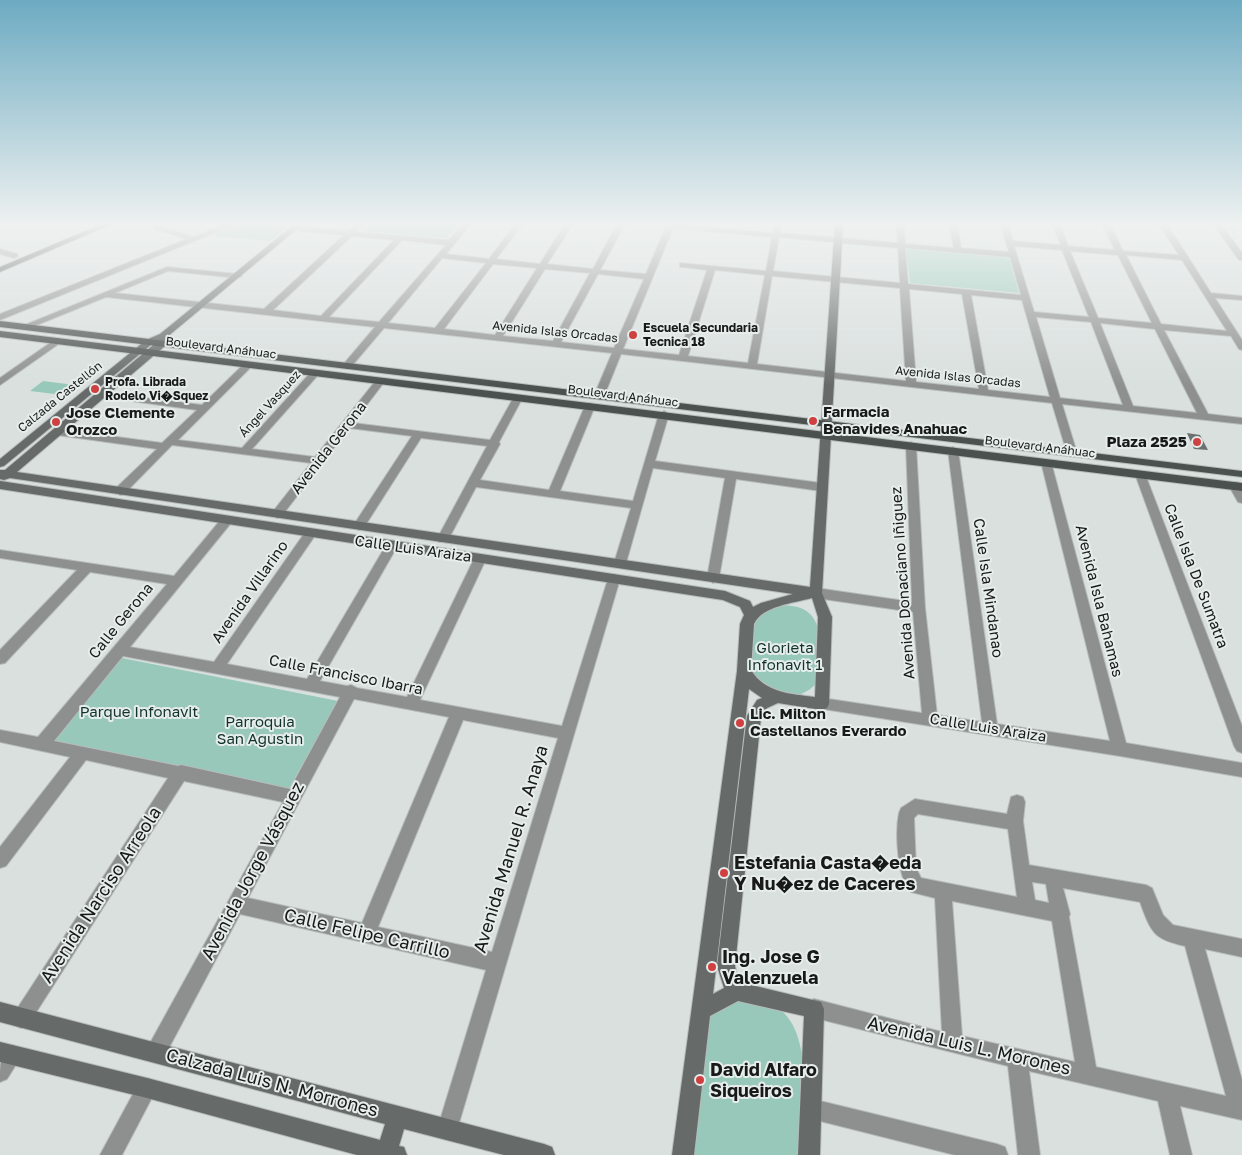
<!DOCTYPE html>
<meta charset="utf-8">
<style>
body{margin:0}
canvas{display:block;background:#d9e0de}
</style>
<canvas width="1242" height="1155"></canvas>
<script>
const g = document.querySelector('canvas').getContext('2d');
g.lineJoin = 'round';
function paint(path, color) {
  g.fillStyle = color;
  g.fill(path, 'evenodd');
}
function trace(path, color, width, dash) {
  g.strokeStyle = color;
  g.lineWidth = width;
  g.lineCap = dash ? 'butt' : 'round';
  g.setLineDash(dash || []);
  g.stroke(path);
}
function drawText(font, color, halo, rows, align = 'center') {
  g.font = font + ' "Golos Text",sans-serif';
  g.lineWidth = 4;
  g.setLineDash([]);
  g.textBaseline = 'middle';
  g.strokeStyle = halo;
  g.fillStyle = color;
  for (const [text, x, y, turn = 0] of rows) {
    g.save();
    g.translate(x, y);
    g.rotate((+turn || 0) * Math.PI / 180);
    g.textAlign = isNaN(turn) ? turn : align;
    if (halo) g.strokeText(text, 0, 0);
    g.fillText(text, 0, 0);
    g.restore();
  }
}
paint(new Path2D(`
 M234 224H291L270 241 207 235Z
 M369 224H459L447 238 362 231Z
 M906 249 1009 258 1019 293 910 283Z
 M43 381 75 385 63 395 30 391Z
 M775 606C829 600 820 644 819 680 804 700 784 699 765 685 762 683 755 680 753 676 746 665 751 622 761 613 764 610 771 608 775 606Z
 M117 657 338 701 287 792 47 745Z
 M743 999C752 1001 765 1002 774 1006 817 1028 802 1116 799 1155H693L709 1018C718 1006 730 1004 743 999Z`), '#97c8b9');
paint(new Path2D(`
 M1187 433 1200 435 1208 450 1194 449Z`), '#6a716f');
const street = new Path2D(`
 M225 224H236L0 320V314L187 239 155 229V225L194 237Z
 M356 224H364L356 232 449 240 463 224H471L446 254 489 259 515 224H523L496 259 540 264 565 224H573L547 264 593 269 617 224H625L600 270 646 274 667 224 773 233 774 224H782L780 233 898 243 896 224H904L905 244 954 248 949 224H957L961 248 1009 252 1000 224H1008L1013 241 1061 245 1052 224H1060L1068 246 1115 250 1102 224H1110L1123 251 1179 255 1159 224H1167L1211 293 1242 296V300L1215 298 1242 340V350L1239 349 1231 336 1164 330 1208 414 1242 418V424L1062 404 1077 453 1072 456 1067 453 1052 403 621 354 604 396 599 399 594 396 612 353 384 328 350 368 347 369 342 366 375 327 106 297 27 329 20 327 167 267 238 274 242 276 238 278 168 271 115 293 264 309 344 235 294 230 290 228 291 226 348 231ZM673 228 772 237 766 271 680 263V267H683L707 270 679 355 623 349ZM352 236 394 240 321 316 273 310ZM779 237 898 248 900 283 773 271ZM402 240 446 245 379 322 329 317ZM1014 246 1062 250 1089 317 1034 312ZM905 248 1010 257 1021 295 908 284ZM1070 251 1118 255 1152 323 1098 318ZM1126 255 1182 260 1227 331 1161 324ZM442 258 486 263 435 328 388 323ZM493 264 537 268 495 335 444 329ZM545 269 590 273 553 341 503 336ZM715 270 765 275 748 363 688 356ZM598 274 644 279 614 348 561 342ZM772 276 900 288 906 381 757 364ZM909 289 962 294 979 389 916 382ZM971 295 1022 300 1050 397 988 390ZM1036 317 1091 322 1123 405 1060 398ZM1100 323 1155 329 1197 413 1133 406Z
 M1213 224H1221L1242 253V260H1239Z
 M0 249 17 254 18 256 14 258 0 254Z
 M57 338 60 339V343L0 385V378Z
 M248 362 251 363V367L178 440 242 448 312 371H318V375L252 449 315 457 377 379 380 378 385 381 353 423 490 440 515 395H521L523 397 499 442 500 444 480 480 549 490 585 406 590 403 595 406 560 491 633 501 659 414 664 411 669 414 655 461 821 483 827 487 821 491 736 479 719 578 713 583 707 578 725 478 653 468 626 563 620 567 614 563 631 508 476 487 447 542H439L437 539 487 446 421 438 363 529 359 530 353 526 412 436 349 428 281 517 277 518 271 514 311 463 172 445 124 494 120 495 114 491 116 488 157 449 57 435 52 432 57 429 162 443 197 410 102 397 99 396V392L202 405 245 363Z
 M911 442 916 445 925 608 937 715 982 722 948 450 953 447 958 450 997 724 1110 741 1041 462 1046 459 1051 462 1126 743 1242 763V777L1120 756 817 708 815 704 817 700 822 698 922 713 913 612 816 598 810 593 816 588 912 602 906 445Z
 M1140 471 1145 474 1242 726V753L1237 751 1234 746 1135 474Z
 M1235 482 1239 483 1242 489V503L1238 502 1229 486Z
 M227 516 231 517 233 520 231 523 130 647 214 662 306 531H314L316 534 314 537 227 664 307 679 388 542 392 541 398 545 320 681 347 686 351 685 357 688 407 697 474 559 480 555 486 559 420 700 562 726 608 579 614 574 620 579 457 1130 454 1137 447 1140 440 1137 437 1130 486 970 240 914 163 1059 156 1062 149 1059 146 1052 149 1045 283 802 184 781 28 1025 21 1028 14 1025 11 1018 168 778 86 760 6 866 0 868V847L70 757 0 742V730L38 737 167 584 90 572 5 663 0 664V650L77 570 0 558V550L174 576 223 517ZM123 656 340 697 290 789 181 765 178 766 54 741ZM354 699 449 717 362 923 248 898ZM463 720 558 738 492 952 378 927Z
 M1017 795 1023 797 1025 802 1023 821 1029 865 1146 885 1152 888 1163 915 1173 925 1242 939V957L1205 949 1242 1080V1120L1180 1106 1192 1155H1170L1158 1101 1029 1071 1040 1155H1018L1008 1066 807 1016 804 1009 807 1002 814 999 942 1032 935 898 911 892C897 878 895 832 899 813L901 808 915 799 1007 814 1011 797ZM918 814 1008 829 1017 897 921 878 916 868 914 818ZM1032 882 1046 884 1049 903 1035 900ZM1063 888 1140 902C1151 932 1153 939 1185 946L1226 1096 1096 1067 1069 917 1070 914ZM952 901 1052 921 1075 1062 962 1036Z
 M12 1045 19 1048 22 1055 7 1079 0 1082C0 1067 0 1052 12 1045Z
 M147 1078 154 1081 157 1088 122 1155H100L140 1081Z
 M812 1099 997 1144 1005 1147 1008 1155H955L812 1119 805 1116 802 1109 805 1102Z`);
const secondary = new Path2D(`
 M295 224H303L167 337 165 346 17 472 810 587 835 224H843L822 593 832 617 829 704 827 708 822 710 778 703 767 708 761 717 735 966 737 975 743 983 821 1002 824 1009 820 1155H798L804 1016 738 1001 710 1016 694 1155H672L737 671 740 624 744 615 740 607 723 600 0 489V481L725 591 750 601 753 607 761 603 793 594 10 478 4 480 0 479V470H5L158 341 152 344 4 466 0 467V459L146 340 160 334ZM812 598 818 617 815 697C791 694 765 693 751 670L754 624C762 606 794 603 812 598ZM749 689 762 698 757 700 747 716 717 966 724 988 713 994Z
 M0 1002 544 1144 552 1147 555 1155H504L404 1129 399 1146 404 1147 407 1155H357L147 1098 0 1062V1042L147 1078 380 1140 385 1124 0 1022Z`);
const primary = new Path2D(`
 M102 224H112L0 272V267Z
 M0 321 1242 471V477L0 327Z
 M0 331 1242 483V491L0 337Z`);
trace(street, '#b6bcbb', 2);
trace(secondary, '#b6bcbb', 2);
trace(primary, '#b6bcbb', 2);
paint(street, '#8d908f');
paint(secondary, '#666b69');
paint(primary, '#4b514f');
const sky = g.createLinearGradient(0, 0, 0, 386);
sky.addColorStop(0, '#6dabc2');
sky.addColorStop(0.58, '#eef1f0');
sky.addColorStop(1, '#eef1f000');
g.fillStyle = sky;
g.fillRect(0, 0, 1242, 386);
for (const [x, y, r, color] of [
 [633,335,5,"#cf4041"],
 [95,389,5,"#cf4041"],
 [813,421,5,"#cf4041"],
 [56,422,5,"#cf4041"],
 [1197,442,5,"#cf4041"],
 [740,723,5,"#cf4041"],
 [724,873,5,"#cf4041"],
 [712,967,5,"#cf4041"],
 [700,1080,5,"#cf4041"]
]) {
  const dot = new Path2D();
  dot.arc(x, y, r, 0, 2 * Math.PI);
  g.fillStyle = color;
  g.fill(dot);
  trace(dot, '#e6edeb', 2);
}
drawText('bold 12px', '#171a19', '#e6edeb', [
 ["Escuela Secundaria",643,328],
 ["Tecnica 18",643,342],
 ["Profa. Librada",105,382],
 ["Rodelo Vi�Squez",105,396]
], 'left');
drawText('12px', '#171a19', '#e6edeb', [
 ["Avenida Islas Orcadas",555,332,6],
 ["Boulevard Anáhuac",221,348,7],
 ["Avenida Islas Orcadas",958,377,6],
 ["Boulevard Anáhuac",623,396,7],
 ["Calzada Castellón",60,397,-39],
 ["Ángel Vasquez",270,404,-48],
 ["Boulevard Anáhuac",1040,447,7]
]);
drawText('bold 15px', '#171a19', '#e6edeb', [
 ["Farmacia",823,412],
 ["Benavides Anahuac",823,429],
 ["Jose Clemente",66,413],
 ["Orozco",66,430],
 ["Plaza 2525",1187,442,"right"],
 ["Lic. Milton",750,714],
 ["Castellanos Everardo",750,731]
], 'left');
drawText('15px', '#171a19', '#e6edeb', [
 ["Avenida Gerona",329,448,-52],
 ["Calle Luis Araiza",413,549,8],
 ["Calle Isla De Sumatra",1196,576,69],
 ["Avenida Donaciano Iñiguez",903,583,-94],
 ["Calle Isla Mindanao",988,588,82],
 ["Avenida Villarino",250,592,-55],
 ["Avenida Isla Bahamas",1099,601,76],
 ["Calle Gerona",121,621,-51],
 ["Calle Francisco Ibarra",346,675,11],
 ["Calle Luis Araiza",988,728,9]
]);
drawText('15px', '#11332b', '#e6edeb', [
 ["Glorieta",785,648],
 ["Infonavit 1",785,665],
 ["Parque Infonavit",139,712],
 ["Parroquia",260,722],
 ["San Agustin",260,739]
]);
drawText('18px', '#171a19', '#e6edeb', [
 ["Avenida Manuel R. Anaya",511,849,-73],
 ["Avenida Jorge Vásquez",253,871,-62],
 ["Avenida Narciso Arreola",101,895,-57],
 ["Calle Felipe Carrillo",367,934,13],
 ["Avenida Luis L. Morones",969,1046,13],
 ["Calzada Luis N. Morrones",272,1083,15]
]);
drawText('bold 18px', '#171a19', '#e6edeb', [
 ["Estefania Casta�eda",734,863],
 ["Y Nu�ez de Caceres",734,884],
 ["Ing. Jose G",722,957],
 ["Valenzuela",722,978],
 ["David Alfaro",710,1070],
 ["Siqueiros",710,1091]
], 'left');
</script>
